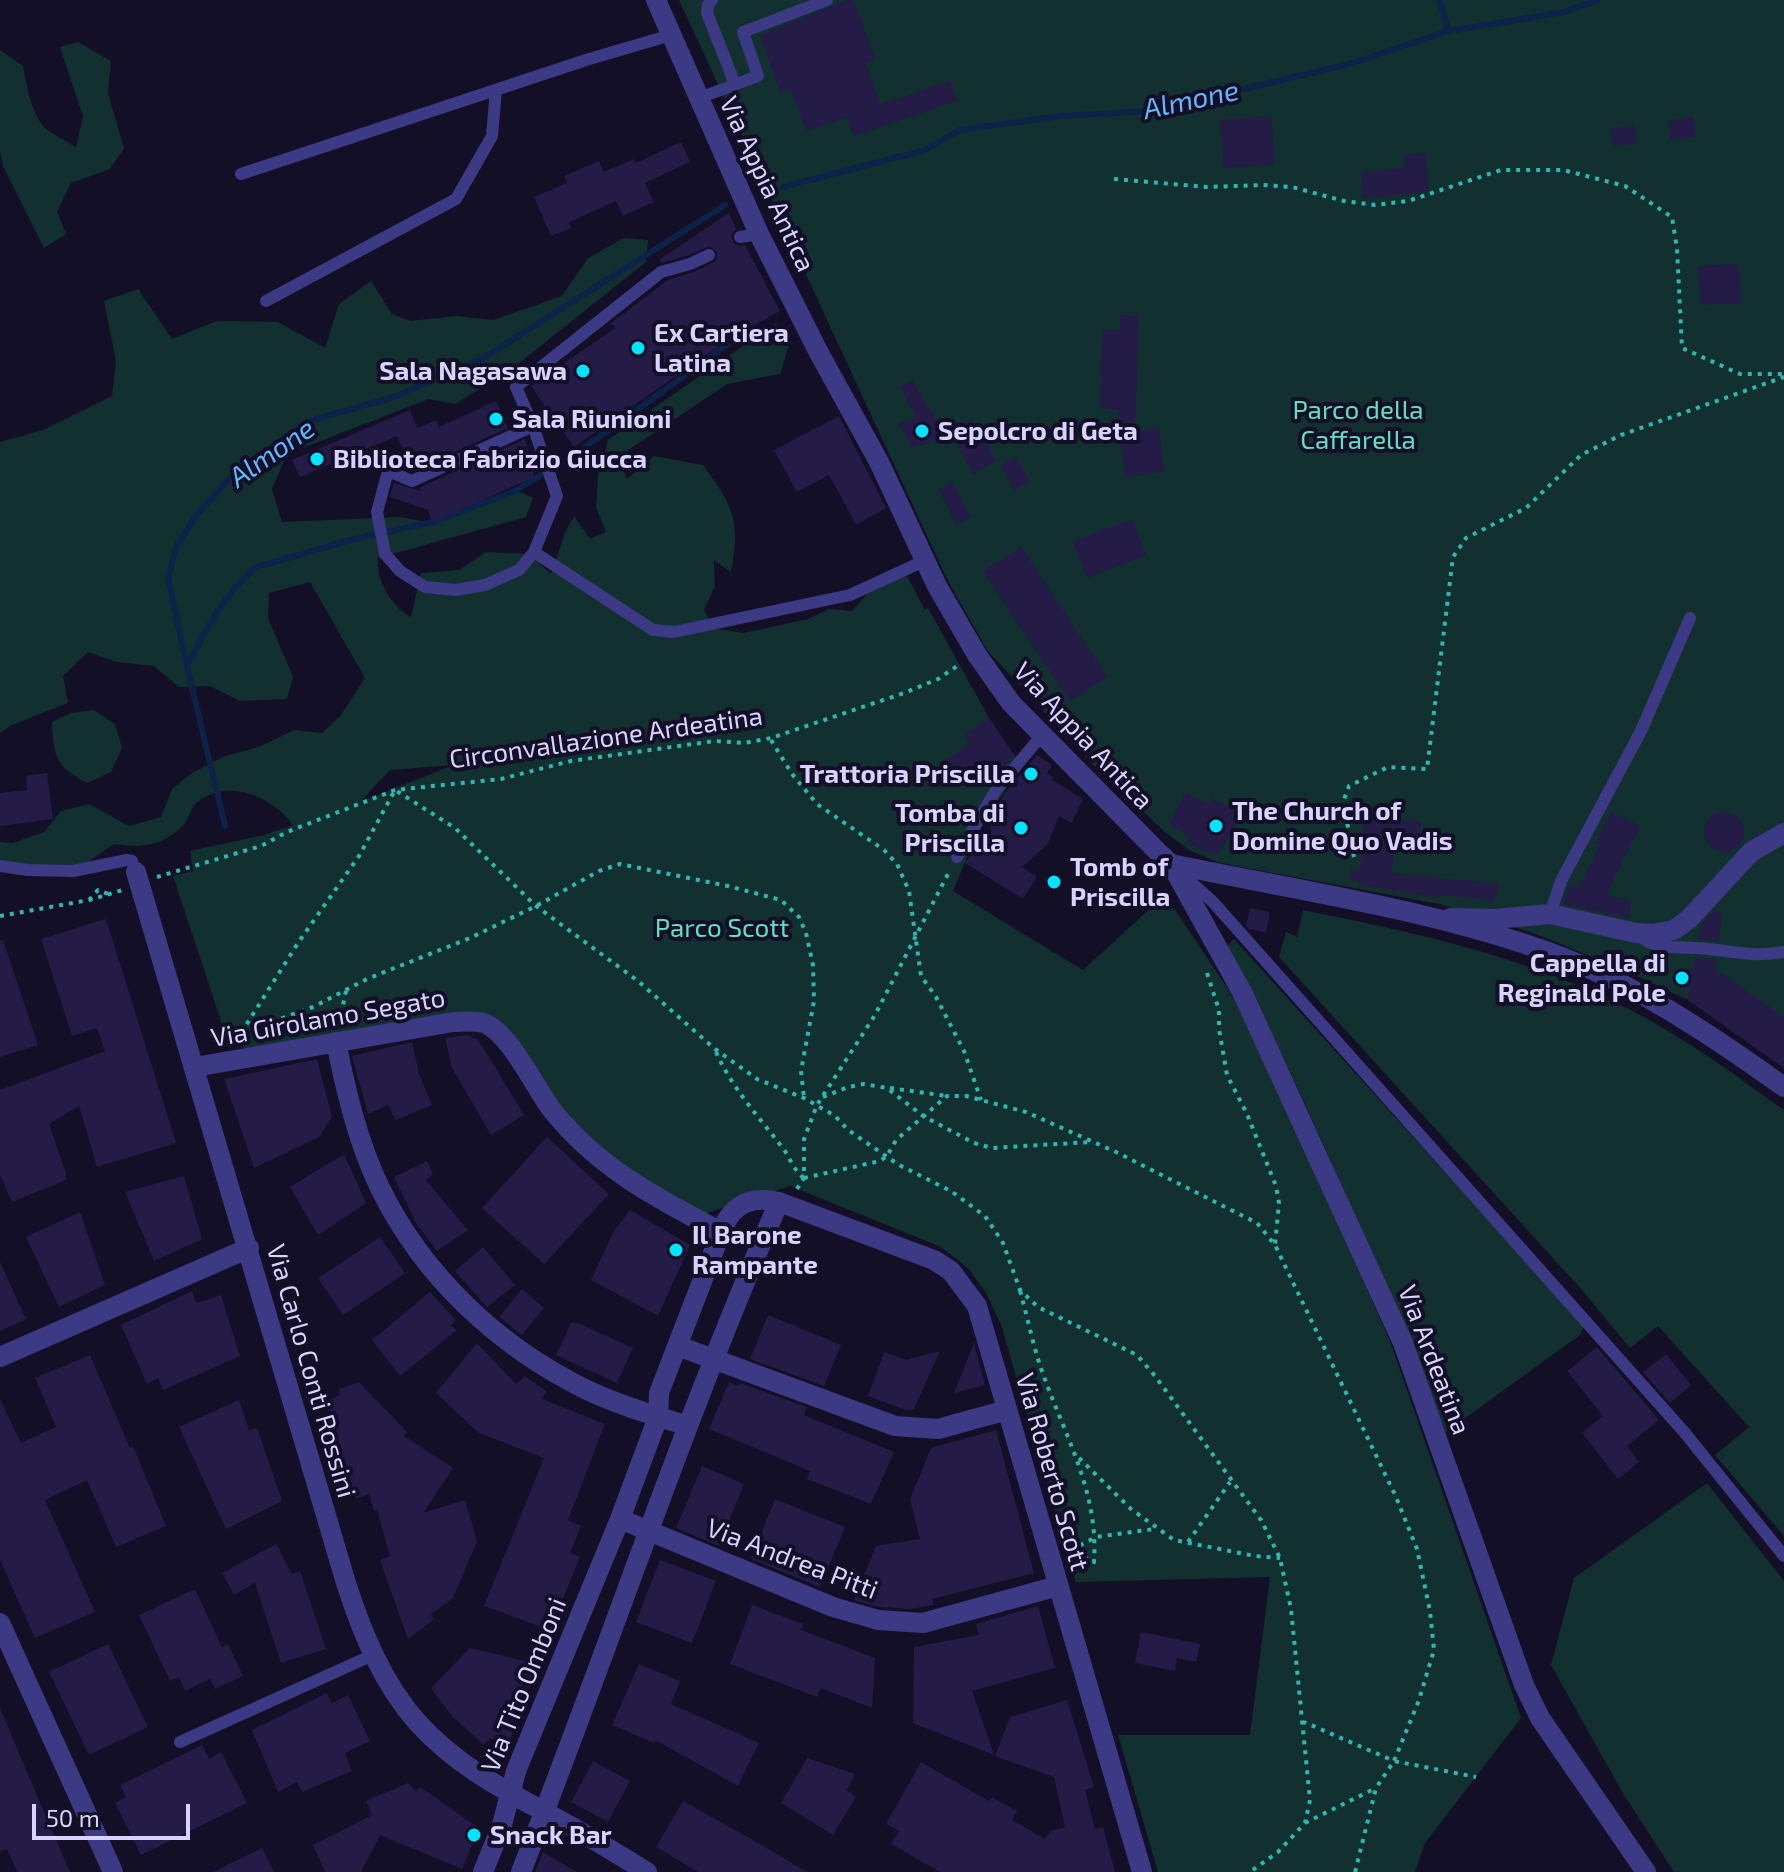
<!DOCTYPE html>
<style>
body{margin:0}
#map{position:relative;width:1784px;height:1872px;overflow:hidden;background:#130f26;font-family:"Exo 2",sans-serif}
canvas{display:block}
.scale{position:absolute;left:32px;top:1804px;width:158px;height:36px;box-sizing:border-box;border:4px solid #d9d4ff;border-top:0;padding-left:10px;font-size:24px;line-height:28px;white-space:nowrap;color:#d9d4ff;-webkit-text-stroke:6px #130f26;paint-order:stroke}
</style>
<div id="map">
<canvas width="1784" height="1872"></canvas>
<div class="scale">50 m</div>
</div>
<script>
const g = document.querySelector('canvas').getContext('2d');
g.lineJoin = 'round';
function paint(path, color) {
  g.fillStyle = color;
  g.fill(path, 'evenodd');
}
function trace(path, color, width, dash) {
  g.strokeStyle = color;
  g.lineWidth = width;
  g.lineCap = dash ? 'butt' : 'round';
  g.setLineDash(dash || []);
  g.stroke(path);
}
function drawText(font, color, halo, rows, align = 'center') {
  g.font = font + ' "Exo 2",sans-serif';
  g.lineWidth = 8;
  g.setLineDash([]);
  g.textBaseline = 'middle';
  g.strokeStyle = halo;
  g.fillStyle = color;
  for (const [text, x, y, turn = 0] of rows) {
    g.save();
    g.translate(x, y);
    g.rotate((+turn || 0) * Math.PI / 180);
    g.textAlign = isNaN(turn) ? turn : align;
    if (halo) g.strokeText(text, 0, 0);
    g.fillText(text, 0, 0);
    g.restore();
  }
}
paint(new Path2D(`
 M679 0H1784V1068L1688 1000 1626 971 1536 934 1439 904 1246 868 1217 862 1189 850 1165 832 1093 765 987 650 947 579Z
 M78 42 111 61 108 93 124 148 110 169 71 183 57 212 66 234 44 248 3 166 0 151V50L23 66C27 86 30 110 44 127 49 133 67 140 76 148L83 116 60 47Z
 M624 238 648 240 646 262 508 372 455 404 429 399 287 454 272 489 282 522 400 517 431 523 513 489 533 498 526 517 378 558C376 581 391 606 411 617L421 573 459 570 486 552 529 554 551 574 565 533 574 516 590 539 606 532 596 508 598 475 608 440 776 323 789 345 780 374 727 384 618 457 627 479 654 456 703 465C733 506 741 520 731 572L714 560 715 586 704 610 713 628 744 633 808 619 829 609 852 611 875 585 907 576 925 610 928 608 989 718 1021 765 1005 786 1007 787 976 836 953 891 1083 970 1165 895 1234 998 1329 1201 1391 1344 1521 1718 1425 1843 1415 1872H1158L1118 1735H1250L1270 1577 1076 1582 1001 1325 986 1293 969 1269 941 1247 790 1186 701 1215 666 1198 587 1138 542 1082 512 1033 495 1020 477 1012H453L246 1049 223 1027 173 876 193 871 190 851 264 835 293 825C273 797 226 776 195 804 191 808 190 815 187 820 184 826 175 833 169 837 154 847 132 847 114 844L76 870 0 867V842L13 843 44 832 61 811 89 804 129 826 161 817 172 789 192 773 223 757 261 746 294 730 322 733 341 715 365 678 310 582 269 593 268 618 293 677 287 699 240 701 210 686 179 687 154 666 117 662 88 652 63 676 68 703 12 725 0 733V442L43 430 112 396 116 361 104 301 138 289 172 339 217 321 278 322 325 348 339 304 371 281 392 314 410 321 456 316 493 320 562 296 588 258ZM454 765 370 798 362 800 390 770Z
 M94 710 115 724 122 748 111 772 87 783C56 767 53 756 52 722L71 713Z
 M1303 910C1407 931 1512 953 1608 999 1671 1028 1728 1070 1784 1110V1536L1715 1455 1749 1427 1658 1326 1630 1348 1581 1289 1279 957 1286 932 1297 937Z
 M1234 939 1584 1326 1580 1335 1443 1434C1378 1266 1311 1105 1227 946Z
 M1707 1483 1784 1581V1872H1674L1624 1795 1551 1665 1574 1578Z`), '#12302f');
trace(new Path2D(`
 M1440 0 1448 31
 M783 187 925 150 960 130 1061 116 1151 111 1353 63 1448 31 1564 12 1598 0
 M187 665 218 610 236 587 256 567 354 539 434 522 515 491 581 450 727 345
 M225 826 187 666 168 578 177 545 196 516 238 469 313 420 394 397 482 359 725 205`), '#0c2248', 6);
paint(new Path2D(`
 M847 0H854L875 59 866 62 880 105 950 81 957 101 853 136 847 117 806 131 791 89 780 92 760 35Z
 M1271 116 1275 164 1224 168 1220 120Z
 M1693 117 1696 137 1671 140 1668 120Z
 M1634 125 1637 143 1613 147 1610 129Z
 M681 142 690 162 645 183 654 202 623 216 616 201 569 222 571 228 551 236 534 197 567 183 564 176 599 161 604 172 634 159 636 163Z
 M1426 153 1429 192 1363 198 1361 173 1405 168 1404 155Z
 M729 213 736 229 731 235 733 242 738 246 745 245 780 311 728 340 574 447 531 386 615 328 611 323 668 280 694 272 716 261 717 252 709 246 687 256 661 263 659 260Z
 M1739 264 1741 303 1701 305 1698 266Z
 M1120 315 1139 316 1135 431 1159 428 1164 472 1125 477 1117 409H1100L1102 330H1120Z
 M912 380 946 437 912 448 898 423 916 418 900 387Z
 M496 401 508 428 412 471 397 436 300 477 292 460 410 410 417 428 436 420 439 427Z
 M839 416 886 508 856 525 829 475 797 492 774 450Z
 M973 419 996 461 973 474 950 432Z
 M525 439 534 477 447 516 432 521 428 510 390 497 394 483 421 491 419 488Z
 M1016 457 1030 482 1014 490 1001 466Z
 M953 482 971 517 956 525 939 489Z
 M1132 519 1146 555 1087 578 1073 542Z
 M1021 547 1107 677 1070 701 983 571Z
 M989 718 1014 755 994 779 981 760 953 779 942 762 970 744 964 735Z
 M1037 755 1052 765 1047 773 1054 778 1051 779 1083 799 1072 823 1059 816 1048 844 1022 867 1037 877 1023 899 965 863 979 840 990 847 991 818 1004 794Z
 M47 773 53 819 0 826V793L27 790 26 776Z
 M1186 792 1208 804 1212 798 1242 815 1218 854 1204 851 1187 842 1190 837 1169 825Z
 M1704 832a20 20 0 1 1 40 0a20 20 0 1 1-40 0Z
 M1611 812 1640 826 1606 895 1632 901 1628 918 1563 904 1569 885 1579 887 1600 845 1595 843Z
 M1364 813 1421 822 1418 844 1395 840 1391 873 1499 884 1494 901 1440 895 1439 898 1359 884V881L1349 879 1351 869 1360 870Z
 M1250 908 1270 912 1266 933 1249 929 1246 926Z
 M1714 911 1722 912 1719 941 1698 939 1701 925Z
 M106 919 176 1143 97 1167 79 1106 49 1124 66 1173V1180L12 1202 0 1175V1090L105 1051 97 1028 72 1036 41 939Z
 M3 940 38 1045 0 1057V941Z
 M1695 957 1717 959 1716 970 1784 1017V1068L1688 1000 1689 989 1673 980 1675 970 1693 969Z
 M467 1035 477 1039 484 1049 524 1115 491 1135 452 1068 445 1038Z
 M412 1042 419 1074 432 1105 396 1120 388 1105 368 1114 352 1056Z
 M317 1059 332 1117 319 1137 254 1168 224 1079Z
 M547 1137 609 1194 544 1264 482 1208Z
 M344 1154 366 1203 318 1235 290 1187Z
 M427 1161 433 1174 426 1180 468 1230 437 1251 416 1223 394 1177Z
 M184 1176 202 1239 154 1261 125 1192Z
 M630 1210 690 1245 658 1316 591 1280 614 1231Z
 M80 1212 105 1285 59 1307 26 1237Z
 M380 1237 405 1273 343 1315 318 1278Z
 M483 1247 515 1285 487 1307 455 1271Z
 M0 1262 26 1319 0 1331Z
 M522 1289 544 1308 522 1335 499 1317Z
 M192 1291 196 1303 221 1295 240 1356 163 1390 158 1378 147 1384 121 1325Z
 M430 1292 456 1320 451 1326 457 1330 400 1376 372 1340Z
 M768 1315 841 1345 824 1386 750 1359Z
 M571 1323H578L633 1348 617 1383 556 1355Z
 M477 1343 516 1384 525 1376 546 1391 542 1399 605 1424 568 1520 581 1526 570 1553 580 1557 550 1630 484 1606 544 1458 479 1433 436 1393Z
 M974 1343 985 1385 954 1393Z
 M1597 1347 1659 1420 1627 1446 1639 1462 1618 1479 1582 1433 1603 1416 1567 1371Z
 M940 1351 914 1409 906 1410 868 1396 884 1352 907 1360Z
 M1666 1354 1691 1385 1670 1403 1643 1372Z
 M90 1355 130 1448 133 1446 166 1526 116 1547 87 1480 45 1500 95 1612 35 1638 0 1560V1399L21 1443 56 1427 35 1378Z
 M359 1382 407 1432 404 1436 453 1468 423 1513 465 1500 477 1541 453 1598 431 1614 434 1619 408 1639 380 1560 390 1556 377 1510 374 1511 369 1494 356 1499 326 1401 340 1395 339 1389Z
 M729 1382 738 1386 740 1383 807 1407 804 1415 894 1452 871 1504 807 1479 810 1471 709 1429Z
 M239 1400 249 1430 257 1428 282 1501 226 1529 179 1427Z
 M996 1430 1034 1573 932 1599 934 1605 911 1609 880 1607 854 1600 876 1546 920 1539 910 1499 931 1448Z
 M702 1466 744 1484 719 1546 676 1528Z
 M775 1499 845 1527 820 1587 751 1559Z
 M276 1544 292 1574 300 1571 326 1649 281 1663 255 1583 234 1595 222 1573Z
 M660 1560 716 1581 692 1643 636 1622Z
 M195 1589 222 1647 228 1644 243 1676 215 1689 210 1679 185 1691 179 1677 170 1681 139 1615Z
 M752 1605 803 1624 801 1630 875 1658 872 1708 821 1688 817 1697 730 1664Z
 M1038 1606 1055 1668 972 1691 994 1755 913 1723 914 1647 979 1635 976 1624Z
 M1141 1632 1200 1644 1196 1662 1177 1658 1175 1671 1135 1663Z
 M108 1644 148 1727 89 1755 49 1672Z
 M470 1648 538 1664 508 1745 490 1738 484 1745 452 1716 431 1688Z
 M639 1664 680 1681 671 1704 759 1743 738 1786 655 1740 654 1743 612 1725Z
 M327 1693 332 1703 348 1695 370 1741 345 1753 352 1771 302 1792 297 1782 278 1792 252 1730Z
 M1067 1700 1094 1787 1085 1790 1095 1829 1103 1827 1115 1872H940L891 1844 899 1831 886 1824 921 1762 989 1801 992 1797 1017 1811 1012 1820 1045 1839 1050 1831 1065 1827 1054 1777 995 1756 1010 1717Z
 M0 1708 24 1765 70 1872H17L7 1849 0 1852Z
 M202 1745 209 1759 221 1752 247 1803 141 1855 115 1803 126 1797 120 1785Z
 M807 1758 855 1774 847 1790 856 1797 833 1835 781 1803Z
 M593 1761 630 1781 608 1822 571 1802Z
 M408 1783 416 1791 420 1787 479 1828 462 1869 380 1835 361 1872H325L313 1845 372 1815 366 1801Z
 M683 1801 753 1840 807 1872H698L656 1847Z
 M262 1848 274 1872H213Z
 M543 1852 577 1872H535Z`), '#241b47');
trace(new Path2D(`
 M1114 179 1207 187 1263 185 1292 187 1344 201 1375 205 1408 201 1501 170H1563L1625 186 1672 217 1677 249 1682 348 1740 374H1784
 M771 740 792 774 817 804 884 850 897 864 909 891 921 976 936 997 964 1051 981 1100
 M1354 857 1343 802 1349 786 1388 767 1427 769 1453 557 1466 538 1526 508 1581 455 1621 435 1784 377
 M157 877 261 846 287 832 395 790 501 779 571 761 715 741 744 743 771 738 904 693 938 679 960 664
 M89 900 98 890 111 895
 M0 916 89 900 123 890
 M1207 973 1219 1010V1029L1227 1075 1247 1114 1276 1186 1279 1203 1275 1245
 M339 1024 346 991
 M244 1032 313 1007 367 979 470 938 536 906 599 871 620 864 728 886 781 900 799 917 806 933 813 965 814 1001 801 1071 804 1098
 M236 1041 298 943 359 856 395 790 455 828 536 906 638 981 715 1049 757 1079 804 1098 835 1116 848 1130 899 1165 951 1191 985 1216 1003 1243 1020 1290 1038 1307 1137 1355 1155 1376 1261 1520 1280 1558 1291 1609 1310 1800 1305 1823 1278 1852 1250 1872
 M716 1052C732 1088 758 1116 782 1147 790 1157 793 1170 804 1178
 M890 1088 947 1096
 M823 1097 848 1087 864 1084 887 1088 923 1116 974 1143 992 1148 1090 1142
 M804 1178 880 1161 887 1156 896 1140 947 1096H966L1026 1112 1116 1152 1257 1223 1275 1245 1396 1497 1417 1549 1430 1611 1434 1650 1419 1700 1394 1761 1304 1722
 M797 1189 804 1178V1139L817 1105 875 1015 950 870
 M1020 1291C1028 1318 1033 1347 1043 1374 1065 1436 1099 1493 1094 1562L1070 1550
 M1079 1458 1131 1509 1174 1540 1255 1556 1280 1558
 M1188 1542 1230 1482
 M1071 1550 1096 1537 1154 1529
 M1305 1823 1376 1788
 M1355 1872 1376 1788 1394 1761 1476 1777`), '#2fb8b0', 4, [4, 6]);
trace(new Path2D(`
 M712 0 708 5 707 13 735 84
 M699 98 758 76 743 32 827 0
 M241 174 586 60 671 35
 M740 237 759 234
 M266 301 456 199 492 136 496 90
 M533 426 412 481 388 471 377 512 385 554 400 571 425 587 455 590 485 585 519 570 534 552 557 496 533 426 516 387 661 272 690 264 709 255
 M534 552 653 630 674 632 850 595 924 561
 M957 857 996 790 1042 735
 M0 866 28 870 73 871 127 860 132 861 136 872
 M1183 875 1213 902 1685 1433 1784 1556
 M1550 914 1561 881 1641 731 1690 618
 M1638 935C1657 951 1675 946 1697 948 1729 950 1751 958 1784 952
 M180 1742 373 1655`), '#3d3a85', 12);
trace(new Path2D(`
 M136 872 346 1583C362 1633 383 1684 418 1723 461 1770 509 1792 563 1822 592 1838 619 1855 647 1872
 M1450 918 1495 919 1550 914 1636 933 1653 934 1674 930 1689 919 1751 852 1784 833
 M336 1042C346 1091 358 1143 380 1188 423 1276 498 1346 585 1389 618 1405 653 1415 688 1426
 M195 1067 453 1022C463 1022 474 1020 484 1023 510 1033 535 1088 552 1110 598 1168 658 1199 721 1232
 M779 1202 934 1260 951 1271 977 1306 1142 1872
 M678 1346 895 1426 938 1429 1007 1410
 M0 1357 249 1248
 M620 1519 833 1607 878 1620 923 1623 1058 1586
 M0 1623 113 1872
 M483 1872 502 1825 516 1771 620 1519 658 1417 659 1393 723 1227C735 1202 753 1196 779 1202 683 1421 609 1649 521 1872`), '#3d3a85', 20);
trace(new Path2D(`
 M656 0 759 234 819 353 879 462 937 586 977 655 1011 703 1158 852 1171 864C1291 889 1415 907 1531 946 1624 976 1706 1031 1784 1087
 M1171 864 1242 992 1403 1343 1524 1685 1540 1718 1646 1872`), '#3d3a85', 20);
for (const [x, y, r, color] of [
 [638,348,8,"#00e5ff"],
 [583,371,8,"#00e5ff"],
 [496,419,8,"#00e5ff"],
 [922,431,8,"#00e5ff"],
 [317,459,8,"#00e5ff"],
 [1031,774,8,"#00e5ff"],
 [1216,826,8,"#00e5ff"],
 [1021,828,8,"#00e5ff"],
 [1054,882,8,"#00e5ff"],
 [1682,978,8,"#00e5ff"],
 [676,1250,8,"#00e5ff"],
 [474,1835,8,"#00e5ff"]
]) {
  const dot = new Path2D();
  dot.arc(x, y, r, 0, 2 * Math.PI);
  g.fillStyle = color;
  g.fill(dot);
  trace(dot, '#130f26', 3);
}
drawText('26px', '#d9d4ff', '#130f26', [
 ["Via Appia Antica",767,184,65],
 ["Via Appia Antica",1083,736,47],
 ["Circonvallazione Ardeatina",606,738,-8],
 ["Via Girolamo Segato",328,1018,-10],
 ["Via Ardeatina",1434,1360,69],
 ["Via Carlo Conti Rossini",311,1371,74],
 ["Via Roberto Scott",1052,1472,74],
 ["Via Andrea Pitti",792,1559,21],
 ["Via Tito Omboni",524,1685,-68]
]);
drawText('bold 26px', '#d9d4ff', '#130f26', [
 ["Ex Cartiera",654,333],
 ["Latina",654,363],
 ["Sala Nagasawa",567,371,"right"],
 ["Sala Riunioni",512,419],
 ["Sepolcro di Geta",938,431],
 ["Biblioteca Fabrizio Giucca",333,459],
 ["Trattoria Priscilla",1015,774,"right"],
 ["The Church of",1232,811],
 ["Domine Quo Vadis",1232,841],
 ["Tomba di",1005,813,"right"],
 ["Priscilla",1005,843,"right"],
 ["Tomb of",1070,867],
 ["Priscilla",1070,897],
 ["Cappella di",1666,963,"right"],
 ["Reginald Pole",1666,993,"right"],
 ["Il Barone",692,1235],
 ["Rampante",692,1265],
 ["Snack Bar",490,1835]
], 'left');
drawText('26px', '#5fe0c0', '#130f26', [
 ["Parco della",1358,410],
 ["Caffarella",1358,440],
 ["Parco Scott",722,928]
]);
drawText('italic 28px', '#62b6ff', '#130f26', [
 ["Almone",1191,100,-12],
 ["Almone",272,453,-35]
]);
</script>
